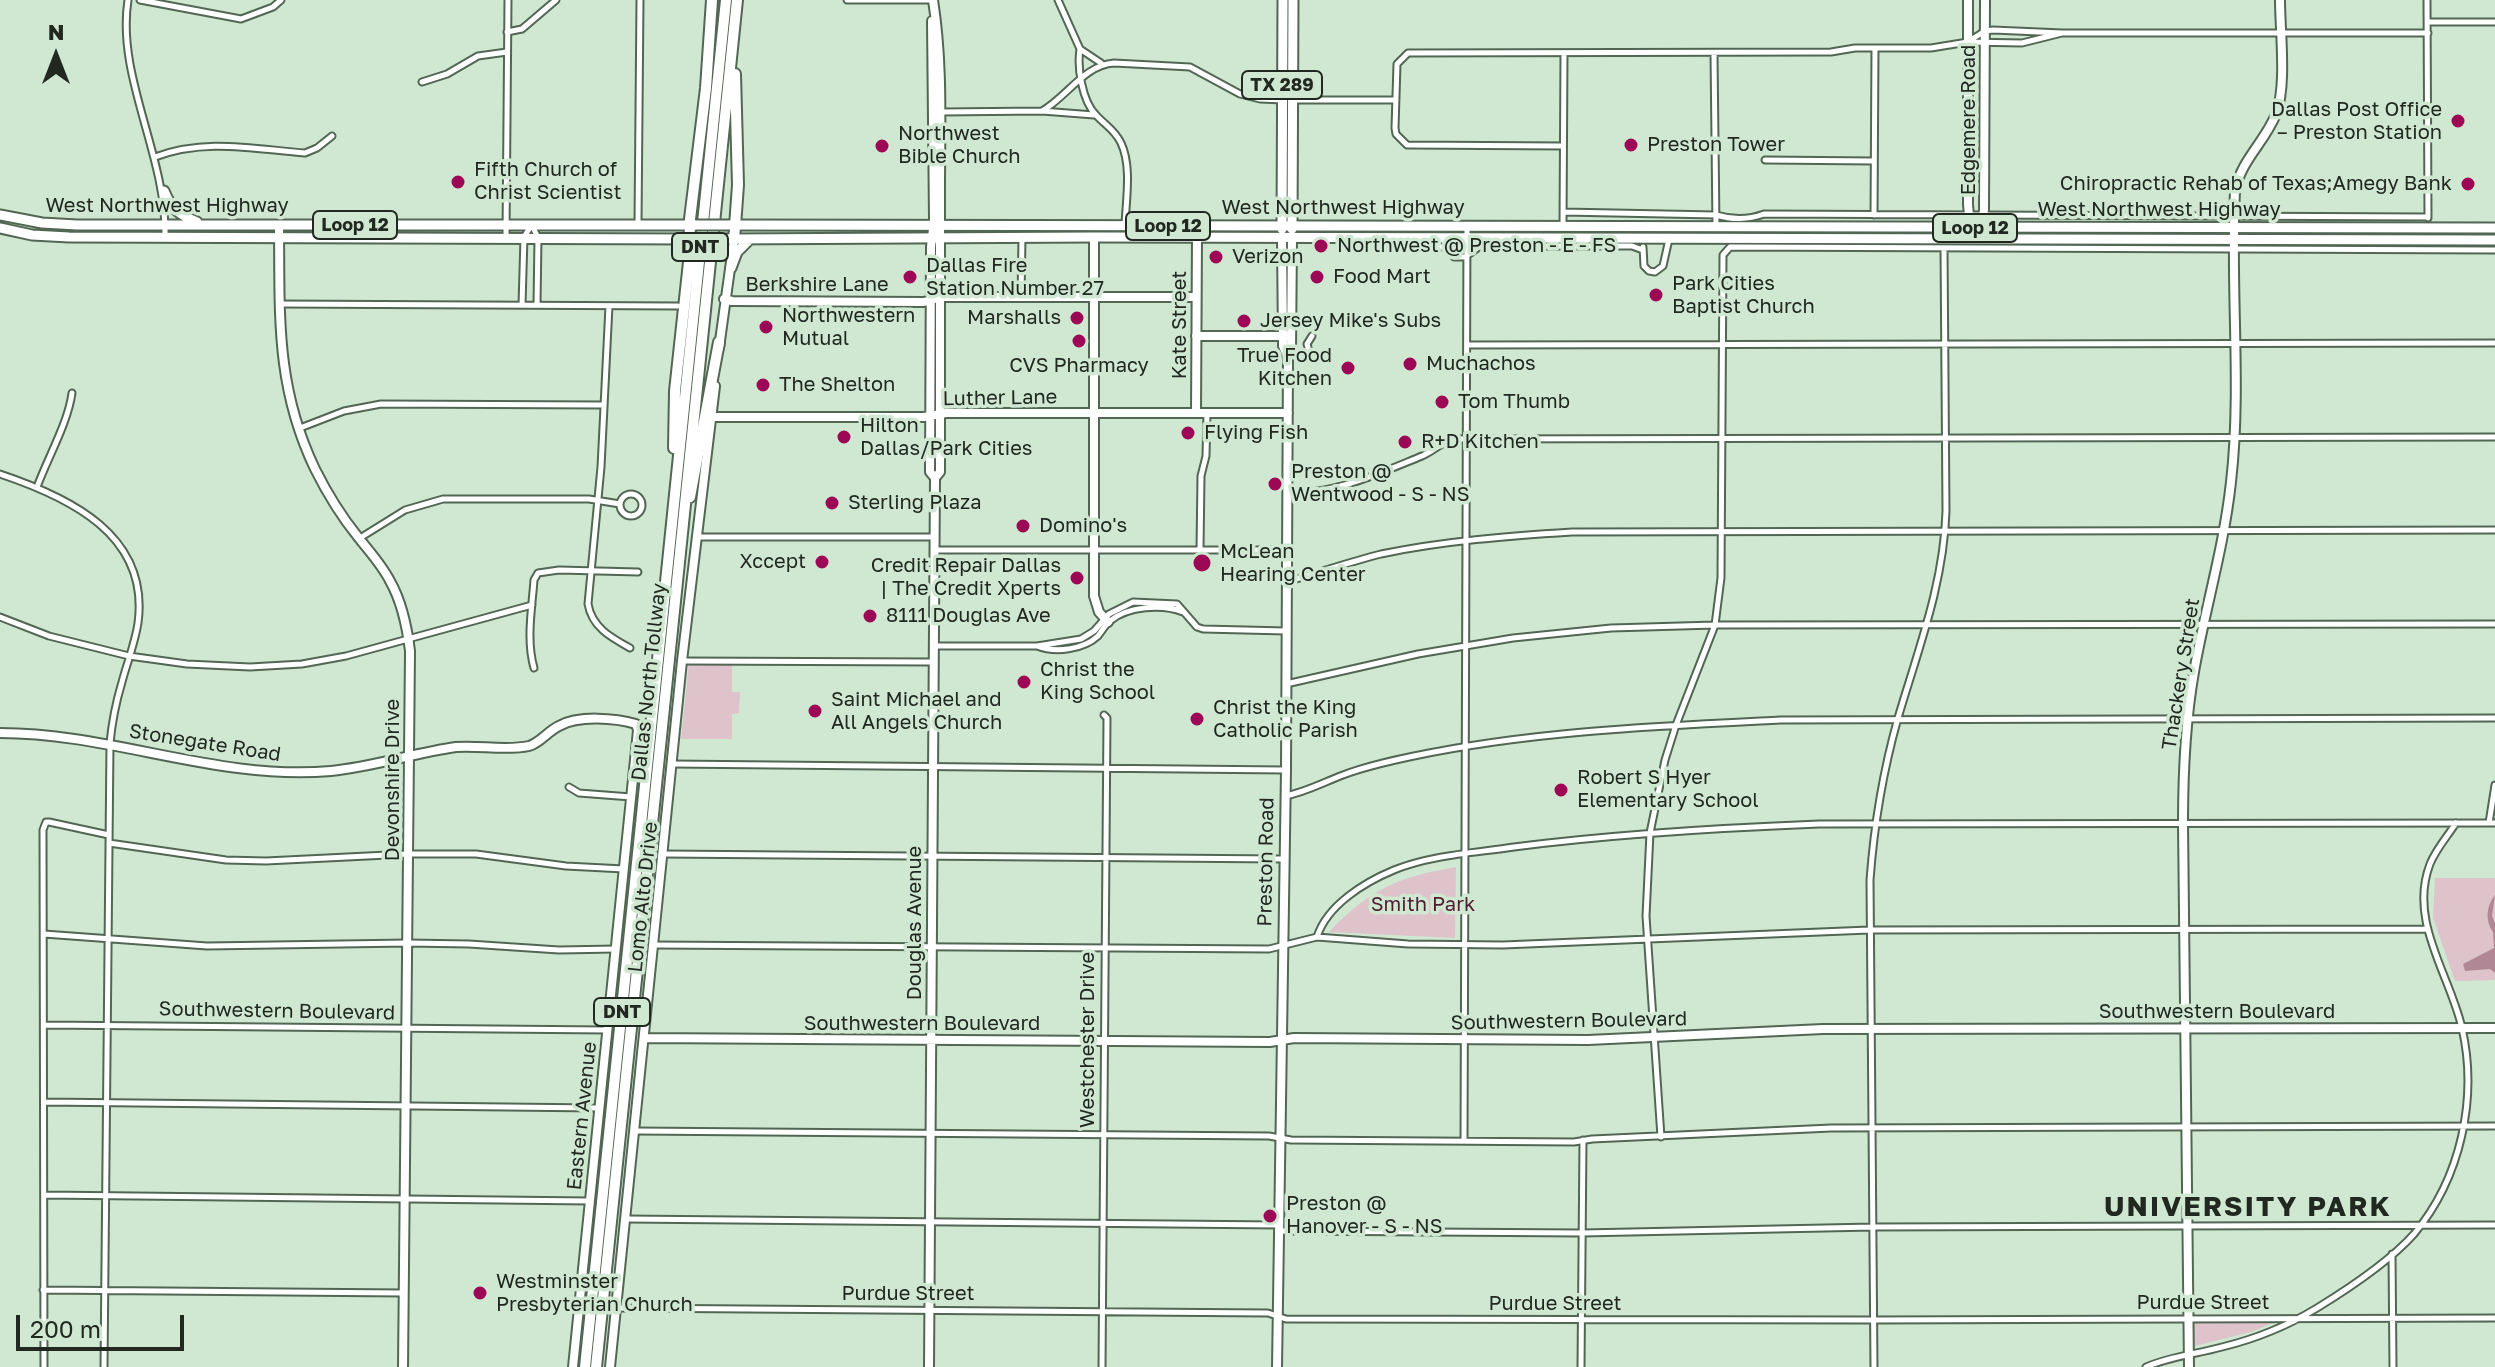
<!DOCTYPE html>
<meta charset="utf-8">
<style>
body{margin:0}
#map{position:relative;width:2495px;height:1367px;overflow:hidden;background:#d0e8d2;font-family:"Golos Text",sans-serif}
canvas{display:block}
.north{position:absolute;left:16px;top:16px;width:80px;height:80px;-webkit-text-stroke:6px #d0e8d2;paint-order:stroke;rotate:0deg;font-size:22px;font-weight:700;line-height:32px;text-align:center;color:#202820}
.north::after{content:'';display:block;margin:auto;width:28px;height:36px;background:#202820;clip-path:polygon(50% 0,100% 100%,50% 72%,0 100%)}
.scale{position:absolute;left:16px;top:1315px;width:168px;height:36px;box-sizing:border-box;border:4px solid #202820;border-top:0;padding-left:10px;font-size:24px;line-height:28px;white-space:nowrap;color:#202820;-webkit-text-stroke:6px #d0e8d2;paint-order:stroke}
</style>
<div id="map">
<canvas width="2495" height="1367"></canvas>
<div class="north">N</div>
<div class="scale">200 m</div>
</div>
<script>
const g = document.querySelector('canvas').getContext('2d');
g.lineJoin = 'round';
function paint(path, color) {
  g.fillStyle = color;
  g.fill(path, 'evenodd');
}
function trace(path, color, width, dash) {
  g.strokeStyle = color;
  g.lineWidth = width;
  g.lineCap = dash ? 'butt' : 'round';
  g.setLineDash(dash || []);
  g.stroke(path);
}
function drawText(font, color, halo, rows, align = 'center') {
  g.font = font + ' "Golos Text",sans-serif';
  g.lineWidth = 7;
  g.setLineDash([]);
  g.textBaseline = 'middle';
  g.strokeStyle = halo;
  g.fillStyle = color;
  for (const [text, x, y, turn = 0] of rows) {
    g.save();
    g.translate(x, y);
    g.rotate((+turn || 0) * Math.PI / 180);
    g.textAlign = isNaN(turn) ? turn : align;
    if (halo) g.strokeText(text, 0, 0);
    g.fillText(text, 0, 0);
    g.restore();
  }
}
paint(new Path2D(`
 M689 661 732 663V692H740L739 713 732 714V739H681Z
 M1456 867 1455 938 1329 932C1370 889 1398 877 1456 867Z
 M2435 878H2495V980L2455 981 2433 918Z
 M2194 1321 2275 1322 2251 1332 2195 1346Z`), '#dec3cb');
paint(new Path2D(`
 M2495 895 2492 916 2495 923V973L2490 969 2465 971 2463 964 2494 948 2493 932C2485 921 2486 906 2495 895Z`), '#b08895');
const street = new Path2D(`
 M128 0C116 77 167 156 165 237
 M140 0 241 19 273 7 281 0
 M847 0H933
 M1058 0 1080 49 1101 63
 M2427 0 2428 218
 M2428 22H2495
 M507 32 522 29 556 0
 M1969 41 1985 31 1993 30 2062 33H2428
 M1080 49C1077 67 1082 101 1096 115 1105 125 1115 130 1121 143 1132 166 1126 200 1125 225
 M1714 54 1716 227
 M422 82 447 74 478 56 507 52
 M1294 100H1395
 M1042 111C1067 97 1084 65 1114 63L1190 67 1240 94 1260 99 1284 100
 M941 112 1042 111 1094 115
 M1563 146 1407 145 1396 134 1395 128 1397 64 1408 53 1831 52 1855 48H1931L1968 42 2022 43 2062 33
 M155 157C205 138 253 149 305 153L317 148 332 136
 M1765 160 1874 161
 M1563 212 1716 215C1733 220 1748 220 1764 214L2428 217
 M1874 215 1875 48
 M638 224 640 0
 M532 225 538 238 537 305
 M1563 225 1564 54
 M506 237 508 0
 M1643 247 1644 266 1649 271 1655 272 1663 266 1669 239
 M1392 249 1401 247H1448L1454 257H1465L1480 246H1632L1643 250
 M1021 297 1022 238
 M280 304 678 306
 M522 305 524 237 531 226
 M609 306 601 467 588 604C592 627 610 637 630 648
 M1467 345 2495 343
 M1309 351 1307 344 1312 336
 M300 428 344 411 381 404 604 405
 M0 474C69 497 150 535 138 623 135 643 127 663 122 682 116 702 112 722 110 743L104 1367
 M37 487C48 457 68 423 72 393
 M1287 493C1333 495 1380 473 1422 456 1434 451 1442 441 1455 439L2495 437
 M620 505a11 11 0 1 1 22 0a11 11 0 1 1-22 0Z
 M697 537H935
 M360 538 405 510 443 499H589L620 504
 M935 550H1287
 M1200 550 1201 476 1206 456 1207 413
 M1286 582C1318 573 1349 562 1381 554 1443 541 1508 536 1572 532L2495 530
 M0 617 49 636 129 656 187 664 250 667 302 664 346 656 532 605
 M934 646H1037C1055 653 1083 650 1098 636 1102 631 1105 625 1110 621 1128 606 1162 604 1183 612
 M1037 646 1081 639 1094 631 1109 614 1133 602 1177 604 1197 627 1203 629 1286 631
 M682 661 933 662
 M534 668C526 640 532 608 534 580L538 573 559 570 638 572
 M1286 684 1418 654 1513 638 1611 628 1715 625 2495 624
 M672 764 1285 770
 M569 787 579 793 631 797
 M1285 796C1306 792 1324 782 1343 775 1366 766 1390 761 1414 756 1533 731 1658 726 1780 720L2495 718
 M2489 823 2495 785
 M109 843 226 860 266 861 408 854H476L566 866 624 869
 M663 854 1283 859
 M44 934 207 946 408 943 469 944 559 950 616 949
 M1317 937C1327 905 1365 882 1394 870 1431 855 1474 853 1514 847 1615 834 1717 828 1819 824L2495 823
 M654 945 1269 949 1317 937 1408 944 1503 945 1869 930 2428 929
 M44 1025 607 1030
 M44 1102 599 1108
 M635 1131 1269 1136 1291 1140 1574 1142 1592 1139 1831 1128 2495 1126
 M1661 1137 1646 916 1650 833 1665 760 1676 725 1715 625 1721 578 1723 255 1730 247 2495 250
 M1464 1141 1467 226
 M44 1195 590 1201
 M626 1219 1279 1225
 M1279 1231 1582 1233 1873 1227 2495 1225
 M2392 1254 2393 1367
 M43 1290 404 1293
 M617 1308 1268 1313 1286 1319 1873 1320 2495 1318
 M44 1367 43 830 46 822H49L109 835
 M1102 1367 1107 718 1104 715
 M1581 1367 1583 1140
 M1874 1367 1870 880C1874 826 1883 771 1898 718 1918 650 1944 583 1946 511L1944 248
 M2146 1367C2171 1356 2197 1354 2222 1347 2255 1339 2289 1325 2317 1308 2348 1289 2390 1261 2414 1234 2461 1178 2478 1098 2462 1028 2450 975 2408 921 2430 864 2436 849 2447 837 2456 823`);
const secondary = new Path2D(`
 M1968 0V204L1971 239
 M932 21 934 220 931 247 930 472 935 478
 M279 225C280 314 275 386 315 469 327 493 341 516 358 537 369 551 382 565 390 581 402 602 407 626 410 651L403 1367
 M1094 237V596L1099 612 1108 622
 M1282 238 1283 346 1288 358
 M1980 239 1984 210 1985 0
 M724 299 732 301 924 302 941 297H1196
 M1196 336H1287
 M719 348 734 240
 M1196 413 1197 237
 M712 417H924L946 413H1288
 M0 733C113 733 218 781 331 771 373 767 414 753 456 747 479 745 506 751 529 746 540 743 548 731 559 726 578 715 616 718 636 724L638 730 573 1367
 M644 1038 1270 1042 1294 1038 1588 1040 1823 1029 2495 1028
 M610 1367 682 661 715 386
 M929 1367 935 478 940 472C940 378 940 284 940 190 940 126 943 63 933 0
 M1277 1367 1286 770 1288 358 1291 351 1292 238
 M2189 1367 2183 823C2183 772 2185 723 2194 672 2205 609 2224 547 2231 482 2242 386 2230 288 2235 191 2241 160 2265 142 2276 114 2287 86 2280 31 2280 0`);
const primary = new Path2D(`
 M164 191C171 209 180 215 197 222
 M0 215 42 223 77 225H696
 M730 225 2495 228
 M0 228 32 235 69 237 695 239
 M1282 229 1283 0
 M1292 229 1293 0
 M728 239 1094 237 2495 240
 M731 268 737 252 749 240`);
const highway = new Path2D(`
 M734 240 738 185 735 74
 M674 448 675 391 689 262 690 219 706 88 712 0
 M690 497 719 342
 M585 1367 726 0
 M596 1367 737 0`);
trace(street, '#526654', 9);
trace(secondary, '#526654', 12);
trace(primary, '#526654', 13);
trace(highway, '#526654', 14);
trace(street, '#fff', 5);
trace(secondary, '#fff', 8);
trace(primary, '#fff', 9);
trace(highway, '#fff', 10);
const primaryBridge = new Path2D(`
 M696 225H730
 M695 239H728`);
trace(primaryBridge, '#526654', 13, []);
trace(primaryBridge, '#fff', 9);
for (const [x, y, r, color] of [
 [2458,121,8,"#9c0856"],
 [1631,145,8,"#9c0856"],
 [882,146,8,"#9c0856"],
 [458,182,8,"#9c0856"],
 [2468,184,8,"#9c0856"],
 [1321,246,8,"#9c0856"],
 [1216,257,8,"#9c0856"],
 [910,277,8,"#9c0856"],
 [1317,277,8,"#9c0856"],
 [1656,295,8,"#9c0856"],
 [1077,318,8,"#9c0856"],
 [1244,321,8,"#9c0856"],
 [766,327,8,"#9c0856"],
 [1079,341,8,"#9c0856"],
 [1410,364,8,"#9c0856"],
 [1348,368,8,"#9c0856"],
 [763,385,8,"#9c0856"],
 [1442,402,8,"#9c0856"],
 [1188,433,8,"#9c0856"],
 [844,437,8,"#9c0856"],
 [1405,442,8,"#9c0856"],
 [1275,484,8,"#9c0856"],
 [832,503,8,"#9c0856"],
 [1023,526,8,"#9c0856"],
 [822,562,8,"#9c0856"],
 [1202,563,10,"#9c0856"],
 [1077,578,8,"#9c0856"],
 [870,616,8,"#9c0856"],
 [1024,682,8,"#9c0856"],
 [815,711,8,"#9c0856"],
 [1197,719,8,"#9c0856"],
 [1561,790,8,"#9c0856"],
 [1270,1216,8,"#9c0856"],
 [480,1293,8,"#9c0856"]
]) {
  const dot = new Path2D();
  dot.arc(x, y, r, 0, 2 * Math.PI);
  g.fillStyle = color;
  g.fill(dot);
  trace(dot, '#d0e8d2', 3);
}
for (const [x, y, w] of [
 [1282,85,80],
 [355,225,84],
 [1168,226,84],
 [1975,228,84],
 [700,247,56],
 [622,1012,56]
]) {
  const box = new Path2D();
  box.roundRect(x - w / 2, y - 14, w, 28, 6);
  g.fillStyle = '#d0e8d2';
  g.fill(box);
  trace(box, '#202820', 2);
}
drawText('bold 18px', '#202820', null, [
 ["TX 289",1282,85],
 ["Loop 12",355,225],
 ["Loop 12",1168,226],
 ["Loop 12",1975,228],
 ["DNT",700,247],
 ["DNT",622,1012]
]);
drawText('20px', '#202820', '#d0e8d2', [
 ["Dallas Post Office",2442,110,"right"],
 ["– Preston Station",2442,133,"right"],
 ["Northwest",898,134],
 ["Bible Church",898,157],
 ["Preston Tower",1647,145],
 ["Fifth Church of",474,170],
 ["Christ Scientist",474,193],
 ["Chiropractic Rehab of Texas;Amegy Bank",2452,184,"right"],
 ["Northwest @ Preston - E - FS",1337,246],
 ["Verizon",1232,257],
 ["Dallas Fire",926,266],
 ["Station Number 27",926,289],
 ["Food Mart",1333,277],
 ["Park Cities",1672,284],
 ["Baptist Church",1672,307],
 ["Northwestern",782,316],
 ["Mutual",782,339],
 ["Marshalls",1061,318,"right"],
 ["Jersey Mike's Subs",1260,321],
 ["True Food",1332,356,"right"],
 ["Kitchen",1332,379,"right"],
 ["Muchachos",1426,364],
 ["CVS Pharmacy",1079,366,"center"],
 ["The Shelton",779,385],
 ["Tom Thumb",1458,402],
 ["Hilton",860,426],
 ["Dallas/Park Cities",860,449],
 ["Flying Fish",1204,433],
 ["R+D Kitchen",1421,442],
 ["Preston @",1291,472],
 ["Wentwood - S - NS",1291,495],
 ["Sterling Plaza",848,503],
 ["Domino's",1039,526],
 ["McLean",1220,552],
 ["Hearing Center",1220,575],
 ["Xccept",806,562,"right"],
 ["Credit Repair Dallas",1061,566,"right"],
 ["| The Credit Xperts",1061,589,"right"],
 ["8111 Douglas Ave",886,616],
 ["Christ the",1040,670],
 ["King School",1040,693],
 ["Saint Michael and",831,700],
 ["All Angels Church",831,723],
 ["Christ the King",1213,708],
 ["Catholic Parish",1213,731],
 ["Robert S Hyer",1577,778],
 ["Elementary School",1577,801],
 ["Preston @",1286,1204],
 ["Hanover - S - NS",1286,1227],
 ["Westminster",496,1282],
 ["Presbyterian Church",496,1305]
], 'left');
drawText('20px', '#202820', '#d0e8d2', [
 ["Edgemere Road",1969,120,-90],
 ["West Northwest Highway",167,206],
 ["West Northwest Highway",1343,208],
 ["West Northwest Highway",2159,210],
 ["Berkshire Lane",817,285],
 ["Kate Street",1180,325,-90],
 ["Luther Lane",1000,398,-1],
 ["Thackery Street",2181,674,-81],
 ["Dallas North Tollway",649,682,-84],
 ["Stonegate Road",205,743,9],
 ["Devonshire Drive",393,780,-90],
 ["Preston Road",1266,862,-89],
 ["Lomo Alto Drive",643,897,-84],
 ["Douglas Avenue",915,923,-90],
 ["Southwestern Boulevard",277,1011,1],
 ["Southwestern Boulevard",2217,1012],
 ["Southwestern Boulevard",1569,1021,-1],
 ["Southwestern Boulevard",922,1024],
 ["Westchester Drive",1088,1040,-90],
 ["Eastern Avenue",582,1116,-84],
 ["Purdue Street",908,1294],
 ["Purdue Street",2203,1303],
 ["Purdue Street",1555,1304]
]);
drawText('20px', '#501c31', '#d0e8d2', [
 ["Smith Park",1423,905]
]);
g.letterSpacing = '2px';
drawText('bold 28px', '#202820', '#d0e8d2', [
 ["UNIVERSITY PARK",2248,1207]
]);
g.letterSpacing = '0px';
</script>
